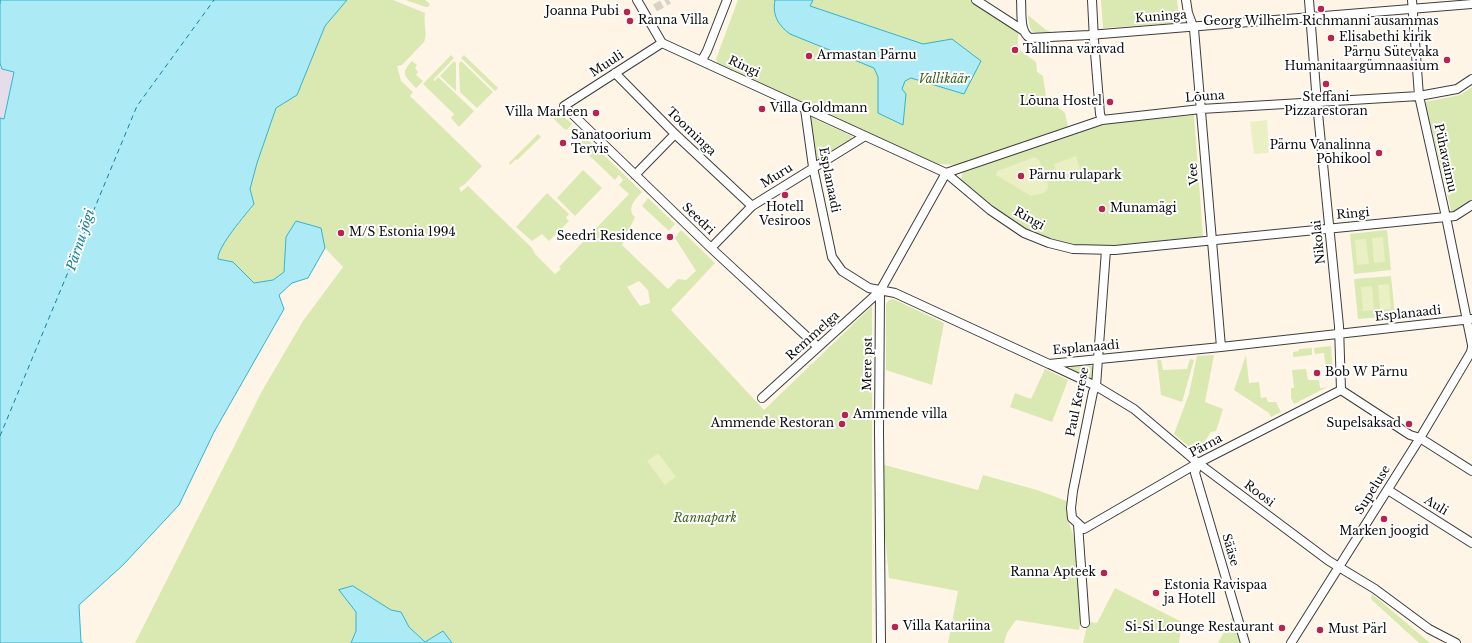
<!DOCTYPE html>
<meta charset="utf-8">
<style>
body{margin:0}
canvas{display:block;background:#fff5e7}
</style>
<canvas width="1472" height="643"></canvas>
<script>
const g = document.querySelector('canvas').getContext('2d');
g.lineJoin = 'round';
function paint(path, color) {
  g.fillStyle = color;
  g.fill(path, 'evenodd');
}
function trace(path, color, width, dash) {
  g.strokeStyle = color;
  g.lineWidth = width;
  g.lineCap = dash ? 'butt' : 'round';
  g.setLineDash(dash || []);
  g.stroke(path);
}
function drawText(font, color, halo, rows, align = 'center') {
  g.font = font + ' "Libre Baskerville",serif';
  g.lineWidth = 4;
  g.setLineDash([]);
  g.textBaseline = 'middle';
  g.strokeStyle = halo;
  g.fillStyle = color;
  for (const [text, x, y, turn = 0] of rows) {
    g.save();
    g.translate(x, y);
    g.rotate((+turn || 0) * Math.PI / 180);
    g.textAlign = isNaN(turn) ? turn : align;
    if (halo) g.strokeText(text, 0, 0);
    g.fillText(text, 0, 0);
    g.restore();
  }
}
paint(new Path2D(`
 M0 60 2 65 14 72 0 140 2 119 0 118Z`), '#e5ddea');
paint(new Path2D(`
 M347 0H393L425 13C423 23 428 34 424 42L402 65 397 66 401 81 413 92 410 96 482 166 465 184 459 188 461 192 468 186 532 248 535 254 555 274 561 269 559 267 629 194 619 185 623 180 619 175 615 180 576 143 583 135 642 192C636 199 629 204 632 214L635 217 622 245 668 289 678 279 686 280 696 271 675 238 681 230 715 263 671 310 764 410 872 306V643H452L443 631 425 642 409 627 401 612 391 610 356 612V631L351 643H135L262 391 303 321 343 267 325 248 321 228 286 237 284 272 273 280 254 283 233 262 218 259C217 247 246 215 254 204L250 189 257 163 276 108 297 95 325 26ZM639 281 648 290 650 303 640 306 627 287Z
 M405 0H425L430 4 428 7H426Z
 M738 0H972L1018 30V49L1036 62 1037 72 1043 76 1046 97 1065 113 1068 127 965 163 955 165 937 164 718 64 716 59Z
 M1101 0H1177L1180 23 1103 28Z
 M1028 15 1046 30 1050 31V33C1032 34 1030 35 1028 15Z
 M451 55 454 58 433 80 435 81 438 77 474 111 459 127 451 118 454 114 423 84Z
 M464 55 498 88 495 91 461 58Z
 M412 61 417 65 415 68 418 72 416 75 423 81 416 88C406 77 399 74 412 61Z
 M454 61 456 63V91L440 76Z
 M461 61 493 92 477 108 460 92 459 64Z
 M1472 87V200L1452 214 1425 102 1460 95Z
 M559 112 572 124 567 130 564 129 553 118Z
 M1194 115 1203 237C1180 239 1157 242 1133 244 1117 246 1099 248 1082 247 1034 243 995 208 961 180L963 171 1101 124Z
 M808 116 852 136V139L819 159 816 157Z
 M538 134 541 137 517 160 516 159 510 165 509 163Z
 M583 170 602 188 575 216 557 198Z
 M547 193 569 214 566 218 569 221 549 241 542 234 532 241 516 227Z
 M648 198 675 224 669 231 642 206Z
 M1387 230 1391 270 1354 274 1350 234Z
 M1391 276 1395 316 1358 319 1354 279Z
 M893 299 944 323 932 385 886 370V304L889 300Z
 M1331 346 1333 377H1327L1324 353 1315 354 1314 348Z
 M1312 348V355L1293 357V352L1299 351V349Z
 M1214 355 1205 402 1223 409 1216 431 1211 432 1197 453 1174 434 1189 394 1197 356Z
 M1246 355 1249 383 1259 382 1261 398 1266 397 1268 402H1276L1281 412 1271 417 1269 413 1234 390Z
 M1190 359 1194 360 1182 402 1161 395 1157 360H1161L1163 370 1187 369Z
 M1090 364 1093 368 1092 378 1070 370 1071 366Z
 M1045 369 1068 380 1052 422 1010 407 1015 393 1031 399Z
 M1306 369 1308 380H1319L1320 388 1327 387 1294 404 1291 398V388H1294L1292 370Z
 M881 464 978 490 983 475 1037 490 1067 501 1068 520 1076 544 1081 619 1079 630 1016 620 1007 633 1004 643H948L958 591 889 578 881 495Z
 M1115 588 1182 622 1179 643H1083L1087 626 1089 622 1097 623Z
 M1372 594 1430 643H1419L1373 601 1371 599Z
 M1234 614 1241 643H1218Z`), '#dae8b2');
paint(new Path2D(`
 M1267 120 1269 153 1254 154 1250 122Z
 M1076 156 1080 169 1058 177 1054 164Z
 M1035 157 1039 160 1048 185V188L1044 193 1031 196 996 175 997 171Z
 M1383 237 1385 262 1374 263 1372 238Z
 M1366 239 1369 264 1357 265 1355 240Z
 M1389 284 1391 309 1380 310 1378 285Z
 M1372 286 1374 310 1363 311 1361 287Z
 M658 453 676 477 665 485 647 461Z`), '#eaefc4');
const water = new Path2D(`
 M1 0H347L325 26 297 95 276 108 257 163 250 189 254 204C246 214 217 247 218 259L233 262 254 283 273 280 284 272 286 237 296 221 321 228 325 248 308 278 292 283 279 295 284 309 214 432 179 505 123 565 79 605 81 642 83 643H0V118L4 119 14 72 2 69 0 63V6Z
 M775 0H813L810 6 923 44 952 39 981 61 964 94 911 78 905 81 902 89 906 94 903 125 878 113V77L874 68 790 34C778 25 772 15 775 0Z
 M353 586 391 610 401 612 409 627 425 642 443 631 452 643H351L356 631V612L339 590Z`);
paint(water, '#acebf6');
trace(water, '#33b3cd', 1);
trace(new Path2D(`
 M0 436 137 106 214 0`), '#157f9a', 1, [5, 4]);
trace(new Path2D(`
 M655 8 669 0`), '#dad2c6', 8, [8, 4]);
const minor = new Path2D(`
 M637 0 662 43 946 173 990 210 1024 233 1049 243 1073 249 1115 250 1446 217 1455 216 1472 205
 M976 0 1024 31
 M1021 0C1022 11 1019 32 1030 38L1089 35 1472 4
 M1092 0 1094 40 1100 114 1102 120
 M1186 0 1188 13 1194 29 1221 347
 M1309 0 1317 103 1339 326 1341 390
 M1412 0 1419 96 1446 217 1472 345
 M662 43 564 106 711 248 818 347
 M702 60 707 51 727 0
 M615 73 675 134 752 206
 M805 109 813 167 832 257 842 271 869 288 895 293 1049 364 1221 347 1472 319
 M635 175 675 134
 M711 248 752 206 865 136
 M1106 250 1096 386 1093 392 1073 491 1071 508 1072 518 1084 529 1198 463 1341 390
 M1049 364 1096 386 1134 409 1198 463 1329 561 1375 589 1429 629 1456 643
 M1341 390 1410 435 1420 438 1472 471
 M762 398 880 291
 M1198 463 1195 473 1245 643
 M1388 490 1472 543
 M1078 524 1085 623
 M881 643 879 431 880 291 946 173 1102 120 1201 109 1419 96 1457 89 1472 79
 M1291 643 1420 438 1471 352 1472 347`);
trace(minor, '#3d3d3d', 10);
trace(minor, '#fff', 8);
for (const [x, y, r, color] of [
 [1321,9,4,"#b9234d"],
 [627,12,4,"#b9234d"],
 [630,21,4,"#b9234d"],
 [1331,38,4,"#b9234d"],
 [1015,50,4,"#b9234d"],
 [809,56,4,"#b9234d"],
 [1447,60,4,"#b9234d"],
 [1326,84,4,"#b9234d"],
 [1110,102,4,"#b9234d"],
 [762,109,4,"#b9234d"],
 [596,113,4,"#b9234d"],
 [563,143,4,"#b9234d"],
 [1379,153,4,"#b9234d"],
 [1021,176,4,"#b9234d"],
 [785,195,4,"#b9234d"],
 [1102,209,4,"#b9234d"],
 [341,233,4,"#b9234d"],
 [670,237,4,"#b9234d"],
 [1317,373,4,"#b9234d"],
 [845,415,4,"#b9234d"],
 [842,424,4,"#b9234d"],
 [1409,424,4,"#b9234d"],
 [1384,519,4,"#b9234d"],
 [1104,573,4,"#b9234d"],
 [1156,593,4,"#b9234d"],
 [895,627,4,"#b9234d"],
 [1282,628,4,"#b9234d"],
 [1320,630,4,"#b9234d"]
]) {
  const dot = new Path2D();
  dot.arc(x, y, r, 0, 2 * Math.PI);
  g.fillStyle = color;
  g.fill(dot);
  trace(dot, '#fff', 1.5);
}
drawText('12px', '#0a0a0a', '#fff', [
 ["Joanna Pubi",619,12,"right"],
 ["Ranna Villa",638,21],
 ["Georg Wilhelm Richmanni ausammas",1321,22,"center"],
 ["Elisabethi kirik",1339,38],
 ["Tallinna väravad",1023,50],
 ["Pärnu Sütevaka",1439,53,"right"],
 ["Humanitaargümnaasium",1439,67,"right"],
 ["Armastan Pärnu",817,56],
 ["Steffani",1326,98,"center"],
 ["Pizzarestoran",1326,112,"center"],
 ["Lõuna Hostel",1102,102,"right"],
 ["Villa Goldmann",770,109],
 ["Villa Marleen",588,113,"right"],
 ["Sanatoorium",571,136],
 ["Tervis",571,150],
 ["Pärnu Vanalinna",1371,146,"right"],
 ["Põhikool",1371,160,"right"],
 ["Pärnu rulapark",1029,176],
 ["Hotell",785,208,"center"],
 ["Vesiroos",785,222,"center"],
 ["Munamägi",1110,209],
 ["M/S Estonia 1994",349,233],
 ["Seedri Residence",662,237,"right"],
 ["Bob W Pärnu",1325,373],
 ["Ammende villa",853,415],
 ["Ammende Restoran",834,424,"right"],
 ["Supelsaksad",1401,424,"right"],
 ["Marken joogid",1384,532,"center"],
 ["Ranna Apteek",1096,573,"right"],
 ["Estonia Ravispaa",1164,586],
 ["ja Hotell",1164,600],
 ["Villa Katariina",903,627],
 ["Si-Si Lounge Restaurant",1274,628,"right"],
 ["Must Pärl",1328,630]
], 'left');
drawText('12px', '#0a0a0a', '#fff', [
 ["Kuninga",1161,17,-4],
 ["Muuli",607,64,-33],
 ["Ringi",744,67,25],
 ["Lõuna",1205,97,-4],
 ["Toominga",691,132,44],
 ["Pühavaimu",1445,158,78],
 ["Vee",1194,174,-95],
 ["Muru",777,176,-32],
 ["Esplanaadi",829,180,79],
 ["Ringi",1353,214,-5],
 ["Seedri",698,219,44],
 ["Ringi",1029,219,29],
 ["Nikolai",1319,242,-96],
 ["Esplanaadi",1408,314,-6],
 ["Remmelga",813,336,-42],
 ["Esplanaadi",1086,348,-5],
 ["Mere pst",868,364,-89],
 ["Paul Kerese",1078,402,-78],
 ["Pärna",1206,446,-28],
 ["Supeluse",1373,490,-58],
 ["Roosi",1259,494,37],
 ["Auli",1436,506,32],
 ["Sääse",1230,550,74]
]);
drawText('italic 12px', '#3a601c', '#fff', [
 ["Vallikäär",944,80],
 ["Rannapark",705,519]
]);
drawText('italic 13px', '#157f9a', '#fff', [
 ["Pärnu jõgi",81,240,-72]
]);
</script>
